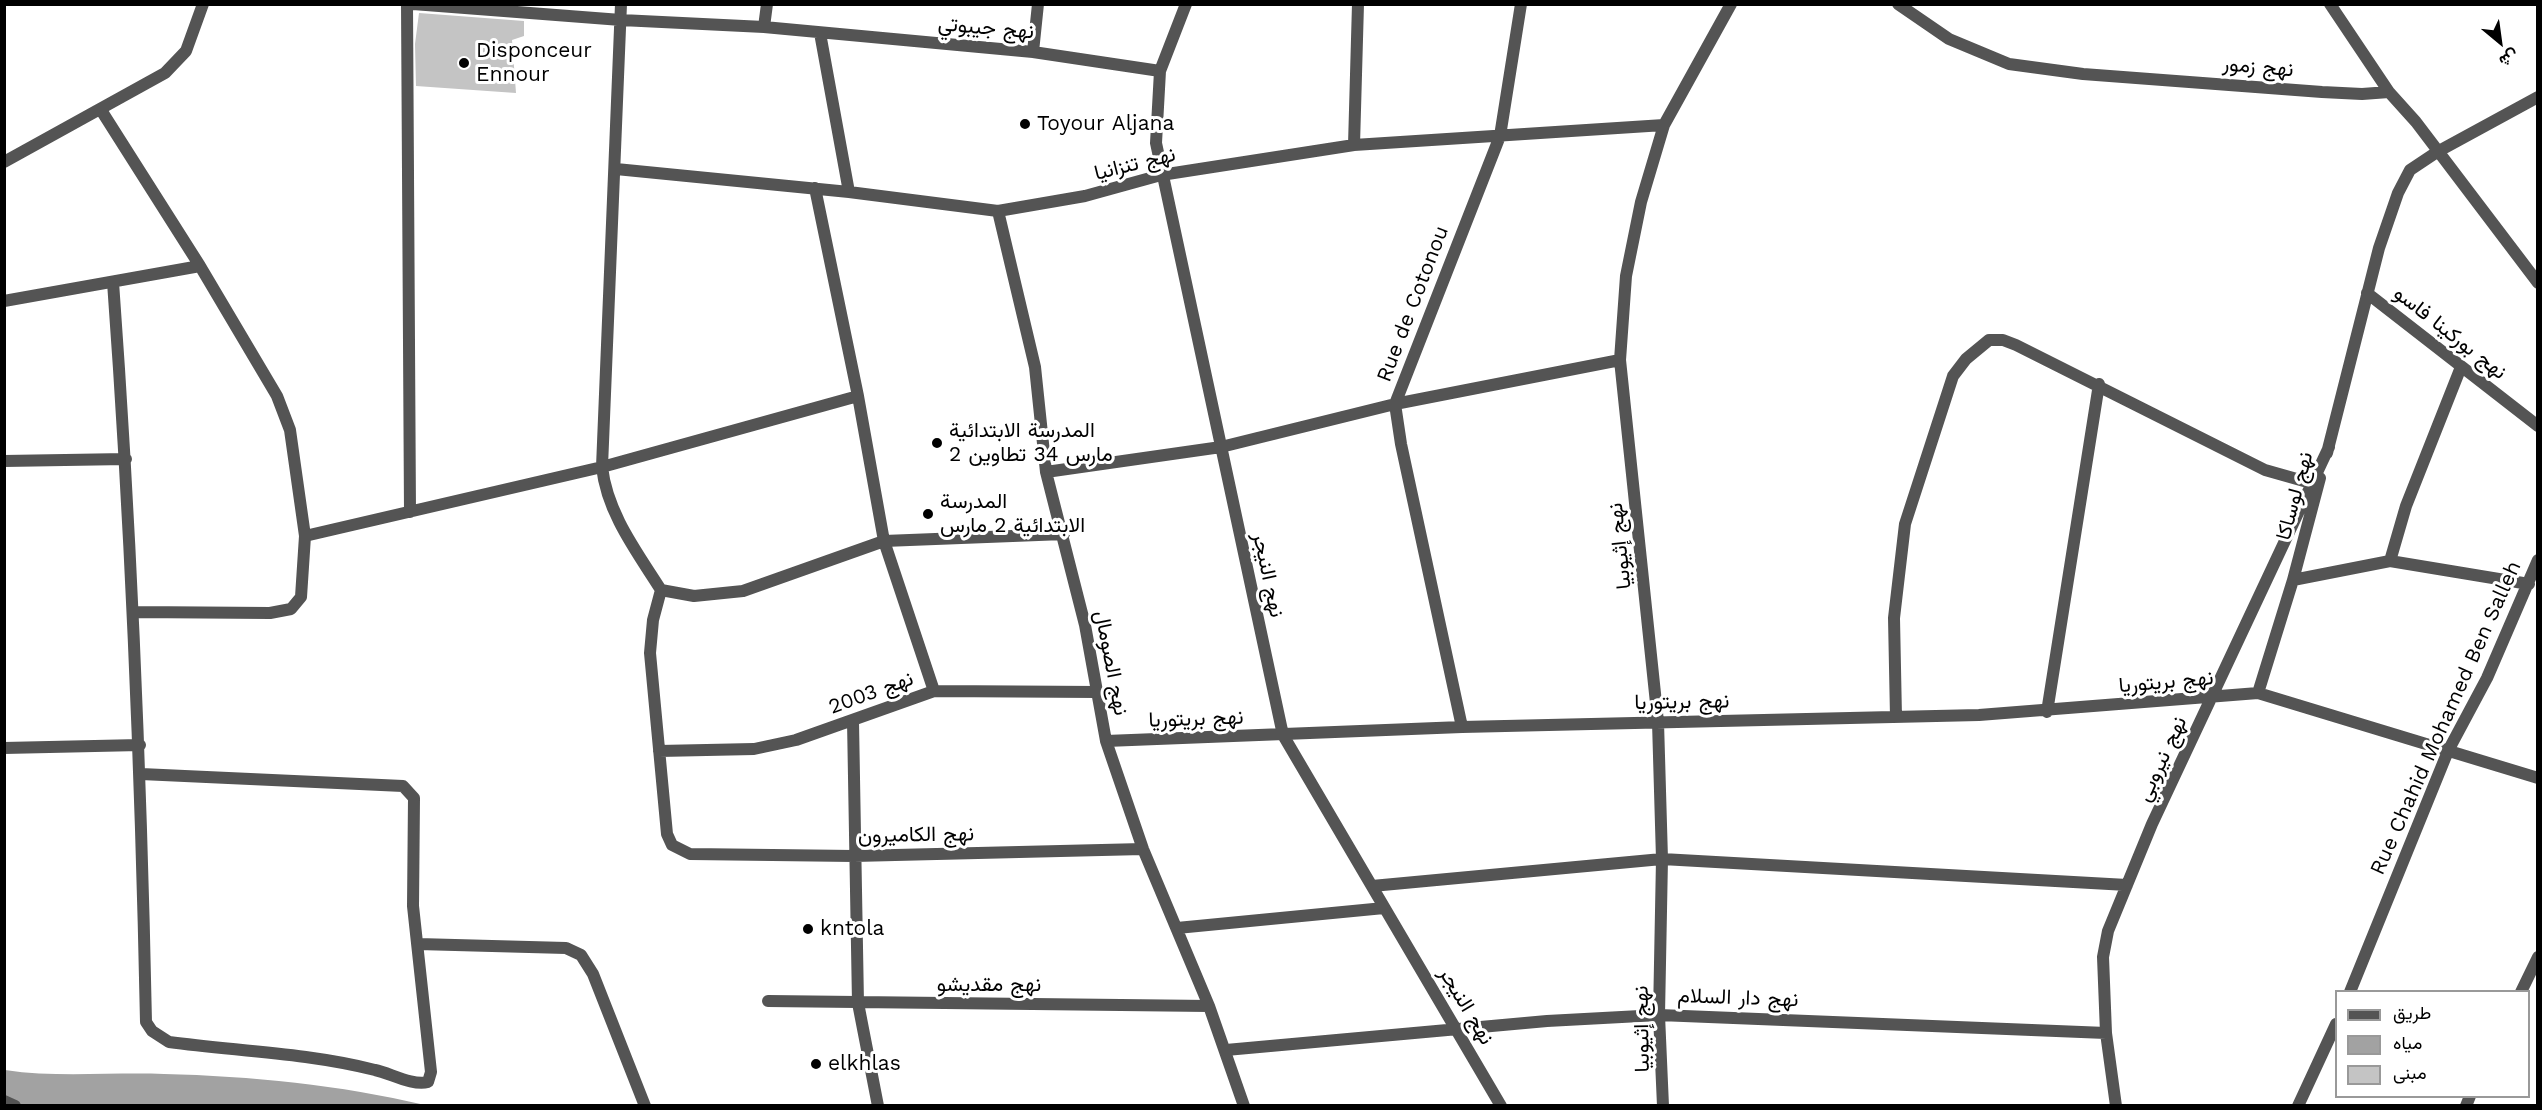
<!DOCTYPE html>
<meta charset="utf-8">
<style>
body{margin:0}
#map{position:relative;width:2542px;height:1110px;overflow:hidden;background:#fff;font-family:"Work Sans",Vazirmatn,sans-serif}
canvas{display:block}
.frame{position:absolute;inset:0;border:6px solid #000;pointer-events:none}
.legend{position:absolute;left:2335px;top:990px;width:195px;height:108px;box-sizing:border-box;background:#fff;border:2px solid #999;margin:0;padding:8px 10px;list-style:none;font-size:18px;color:#000}
.legend li{display:flex;align-items:center;gap:12px;height:30px}
.legend b{width:30px;border:2px solid #999}
.north{position:absolute;left:2470px;top:12px;width:60px;height:60px;-webkit-text-stroke:4px #fff;paint-order:stroke;rotate:151deg;font-size:16px;font-weight:700;line-height:24px;text-align:center;color:#000}
.north::after{content:'';display:block;margin:auto;width:21px;height:27px;background:#000;clip-path:polygon(50% 0,100% 100%,50% 72%,0 100%)}
</style>
<div id="map">
<canvas width="2542" height="1110"></canvas>
<div class="frame"></div>
<ul class="legend">
<li><b style="height:8px;background:#545454"></b>طريق</li>
<li><b style="height:16px;background:#a2a2a2"></b>مياه</li>
<li><b style="height:16px;background:#c4c4c4"></b>مبنى</li>
</ul>
<div class="north">ش</div>
</div>
<script>
const g = document.querySelector('canvas').getContext('2d');
g.lineJoin = 'round';
function paint(path, color) {
  g.fillStyle = color;
  g.fill(path, 'evenodd');
}
function trace(path, color, width, dash) {
  g.strokeStyle = color;
  g.lineWidth = width;
  g.lineCap = dash ? 'butt' : 'round';
  g.setLineDash(dash || []);
  g.stroke(path);
}
function drawText(font, color, halo, rows, align = 'center') {
  g.font = font + ' "Work Sans",Vazirmatn,sans-serif';
  g.lineWidth = 6;
  g.setLineDash([]);
  g.textBaseline = 'middle';
  g.strokeStyle = halo;
  g.fillStyle = color;
  for (const [text, x, y, turn = 0] of rows) {
    g.save();
    g.translate(x, y);
    g.rotate((+turn || 0) * Math.PI / 180);
    g.textAlign = isNaN(turn) ? turn : align;
    if (halo) g.strokeText(text, 0, 0);
    g.fillText(text, 0, 0);
    g.restore();
  }
}
paint(new Path2D(`
 M5 1070C57 1078 110 1072 164 1074 251 1076 340 1085 425 1105L5 1106Z`), '#a2a2a2');
paint(new Path2D(`
 M419 13 524 21V36L512 40 516 93 416 86 415 44Z`), '#c4c4c4');
trace(new Path2D(`
 M407 4 410 512
 M413 4 621 20 764 27 1033 52 1160 71
 M621 4 602 467C607 513 637 552 661 590
 M1186 4 1160 71 1156 143 1283 735 1501 1106
 M1898 4 1949 39 2009 64 2083 74 2322 92 2362 94 2389 92 2416 122 2538 283
 M2330 4 2389 92
 M764 27 767 4
 M820 33 849 192
 M1033 52 1038 4
 M101 110 200 266 277 396 290 430 305 536 301 597 291 609 270 613 134 612
 M1354 145 1358 4
 M4 162 165 73 186 51 203 4
 M616 169 849 192 998 211 1085 196 1161 175 1354 145 1664 125
 M815 188 858 396 884 541 934 691
 M998 211 1035 367 1046 472 1085 625 1106 741 1143 849 1209 1006 1244 1106
 M113 282C131 529 141 775 146 1022L152 1031 169 1042C237 1051 308 1053 375 1070 390 1073 412 1086 428 1082L431 1072 413 906 414 798 403 786 141 774
 M2367 293 2538 426
 M4 301 200 266
 M2327 453 2379 248 2398 193 2410 170 2437 152 2538 97
 M4 461 126 459
 M1046 472 1221 447 1395 404 1620 360
 M1064 534 884 541 743 591 694 596 661 590 653 620 650 653 667 834 672 845 690 854 854 856 1143 849
 M305 536 602 467 858 396
 M2390 561 2406 506 2461 367
 M2293 580 2390 561 2529 584
 M2258 693 2293 580 2320 478
 M2047 712 2099 384
 M1896 717 1894 618 1905 524 1953 376 1966 359 1989 340H2003L2016 345 2265 470 2318 485
 M853 721 858 1003 878 1106
 M1462 727 1401 444 1395 404 1500 136 1521 4
 M1106 741 1462 727 1979 715 2258 693 2538 778
 M4 748 140 745
 M659 751 754 749 796 740 934 691 1097 692
 M1372 886 1662 859 2127 885
 M1177 928 1384 908
 M418 944 566 948 581 955 593 974 645 1106
 M2350 992 2448 751 2487 678 2538 560
 M2521 992 2538 957
 M768 1001 1209 1006
 M1226 1050 1547 1021 1659 1015 2106 1033
 M4 1101 15 1106
 M1663 1106 1659 1015 1662 859 1658 722 1620 360 1626 276 1641 202 1664 125 1731 4
 M2116 1106 2106 1033 2103 957 2108 931 2152 824 2329 447
 M2298 1106 2336 1024
 M2466 1106 2470 1096`), '#545454', 12);
for (const [x, y, r, color] of [
 [464,63,6,"#000"],
 [1025,124,6,"#000"],
 [937,443,6,"#000"],
 [928,514,6,"#000"],
 [808,929,6,"#000"],
 [816,1064,6,"#000"]
]) {
  const dot = new Path2D();
  dot.arc(x, y, r, 0, 2 * Math.PI);
  g.fillStyle = color;
  g.fill(dot);
  trace(dot, '#fff', 2);
}
drawText('21px', '#000', '#fff', [
 ["نهج جيبوتي",986,28,5],
 ["نهج زمور",2258,67,5],
 ["نهج تنزانيا",1135,164,-14],
 ["Rue de Cotonou",1413,304,-69],
 ["نهج بوركينا فاسو",2450,333,38],
 ["نهج لوساكا",2295,496,-75],
 ["نهج إثيوبيا",1620,546,-96],
 ["نهج النيجر",1268,575,78],
 ["نهج الصومال",1111,663,79],
 ["نهج بريتوريا",2166,682,-5],
 ["نهج 2003",871,693,-20],
 ["نهج بريتوريا",1682,702,-1],
 ["Rue Chahid Mohamed Ben Salleh",2446,718,-66],
 ["نهج بريتوريا",1196,719,-2],
 ["نهج نيروبي",2162,759,-65],
 ["نهج الكاميرون",916,835,-1],
 ["نهج مقديشو",989,985],
 ["نهج دار السلام",1738,998,2],
 ["نهج النيجر",1466,1006,59],
 ["نهج إثيوبيا",1642,1029,-91]
]);
drawText('21px', '#000', '#fff', [
 ["Disponceur",476,51],
 ["Ennour",476,75],
 ["Toyour Aljana",1037,124],
 ["المدرسة الابتدائية",949,431],
 ["2 مارس 34 تطاوين",949,455],
 ["المدرسة",940,502],
 ["الابتدائية 2 مارس",940,526],
 ["kntola",820,929],
 ["elkhlas",828,1064]
], 'left');
</script>
